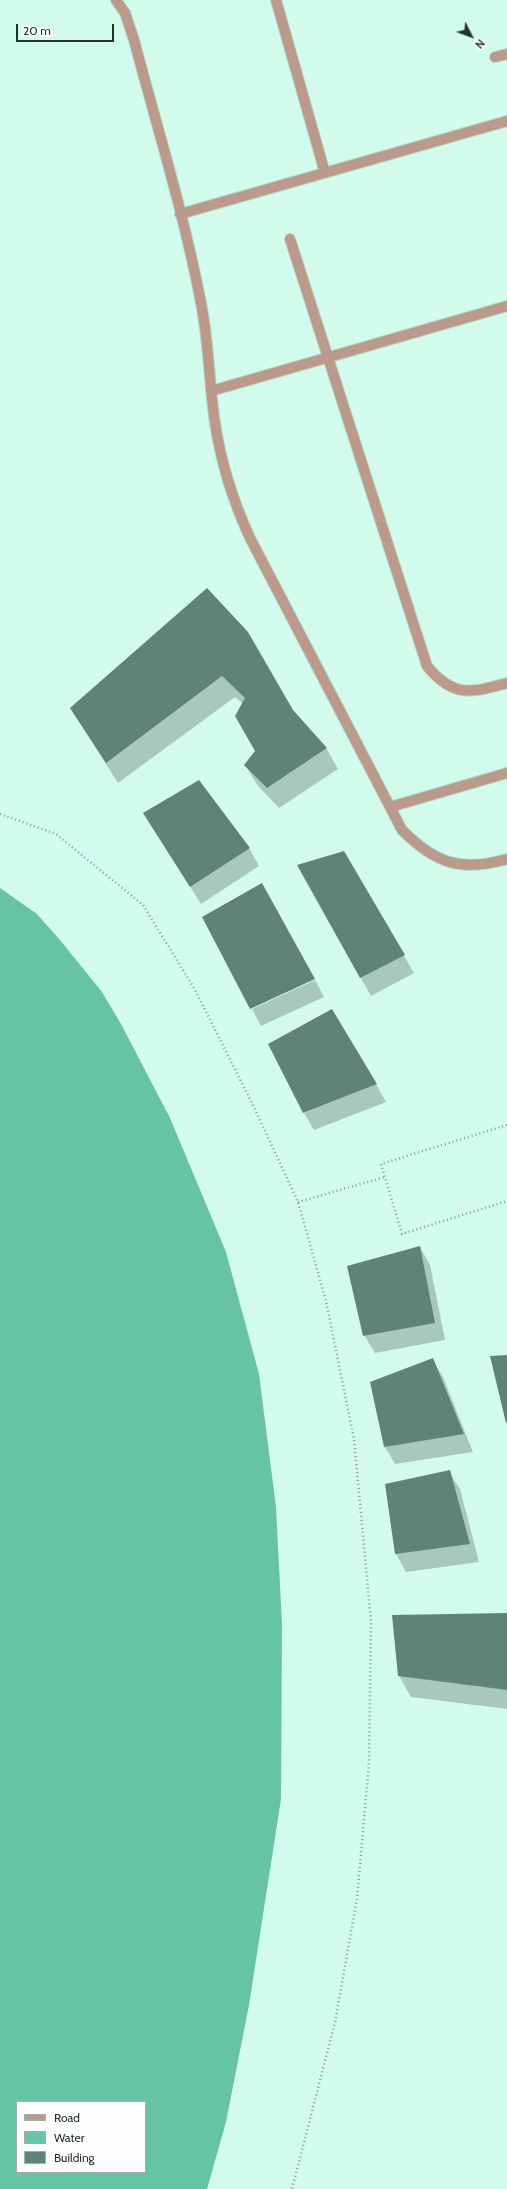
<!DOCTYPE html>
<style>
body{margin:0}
#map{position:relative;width:507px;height:2189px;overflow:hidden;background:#d3fbeb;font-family:Cabin,sans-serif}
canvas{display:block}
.legend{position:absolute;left:16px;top:2101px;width:130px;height:72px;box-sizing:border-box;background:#fdfdfd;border:1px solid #a6acaa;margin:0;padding:5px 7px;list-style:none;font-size:12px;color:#23322d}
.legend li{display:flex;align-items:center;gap:8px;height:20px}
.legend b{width:20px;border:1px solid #a6acaa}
.north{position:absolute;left:451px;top:16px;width:40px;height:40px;-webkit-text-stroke:3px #fdfdfd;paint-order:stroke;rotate:132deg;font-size:11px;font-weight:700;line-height:16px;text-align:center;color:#23322d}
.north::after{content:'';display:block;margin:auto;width:14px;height:18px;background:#23322d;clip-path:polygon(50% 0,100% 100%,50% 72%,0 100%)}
.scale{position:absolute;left:16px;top:24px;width:98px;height:18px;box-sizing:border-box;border:2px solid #23322d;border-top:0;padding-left:5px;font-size:12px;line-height:14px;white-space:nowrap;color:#23322d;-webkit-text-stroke:3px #fdfdfd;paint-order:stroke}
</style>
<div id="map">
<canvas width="507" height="2189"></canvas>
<ul class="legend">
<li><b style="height:5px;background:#bb998b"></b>Road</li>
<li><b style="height:11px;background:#66c4a4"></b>Water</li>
<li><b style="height:11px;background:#5f8375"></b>Building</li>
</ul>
<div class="north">N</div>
<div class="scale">20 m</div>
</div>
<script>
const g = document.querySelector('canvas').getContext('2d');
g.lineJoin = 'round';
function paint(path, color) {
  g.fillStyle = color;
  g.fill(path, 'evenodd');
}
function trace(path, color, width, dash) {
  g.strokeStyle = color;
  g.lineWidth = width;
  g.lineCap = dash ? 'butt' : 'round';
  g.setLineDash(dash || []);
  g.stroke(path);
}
paint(new Path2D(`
 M0 888 37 914 60 940 102 992 121 1024 170 1118 226 1252 259 1374 276 1507 282 1625 281 1799 249 2005 226 2122 207 2189H0ZM17 2102H145V2172H17Z`), '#66c4a4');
paint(new Path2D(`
 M207 590 292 711 326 748 338 769 279 808 258 786 245 765 256 751 243 704 235 697 118 783 71 709Z
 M155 831 249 848 259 866 201 904Z
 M344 853 414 973 371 996 299 866Z
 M315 980 324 997 261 1026 252 1009Z
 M376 1084 386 1102 314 1130 304 1113Z
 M420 1247 430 1265 445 1340 375 1353 364 1335Z
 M432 1359 443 1377 473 1452 395 1464 385 1447Z
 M449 1472 460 1489 479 1562 406 1572 396 1554 386 1485Z
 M507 1614V1709L411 1697 399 1676Z`), '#0003');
paint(new Path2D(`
 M207 588 248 632 293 710 327 748 267 788 244 765 255 751 235 716 245 698 222 676 106 763 70 708Z
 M199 780 250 848 190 887 143 813Z
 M344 851 405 955 360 978 297 865Z
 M262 883 315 979 250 1009 202 917Z
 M332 1009 377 1084 303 1113 268 1044Z
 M420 1246 435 1323 363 1336 347 1266Z
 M507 1355V1423H506L490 1356Z
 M433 1358 464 1434 384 1447 370 1382Z
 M450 1470 470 1544 395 1554 385 1484Z
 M507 1613V1690L398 1676 392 1615Z`), '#5f8375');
const minor = new Path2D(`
 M116 0 125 13 134 40C157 127 184 214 201 303 209 343 209 383 215 423 221 463 233 501 250 538L402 830C436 864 461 872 507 859
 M276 0 325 173
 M495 57 507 54
 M180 214 507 121
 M290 239 427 666C453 698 471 693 507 683
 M211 391 507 306
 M390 807 507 773`);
trace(minor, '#b3d7c9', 12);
trace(new Path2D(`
 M0 814 56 834 143 905 194 988 252 1103 298 1202 326 1301 354 1439 371 1621 369 1763 357 1899 335 2022 292 2189
 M507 1125 381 1164 402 1234 507 1201
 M298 1202 385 1177`), '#83a095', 2.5, [1, 3]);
trace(minor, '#bb998b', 10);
</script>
